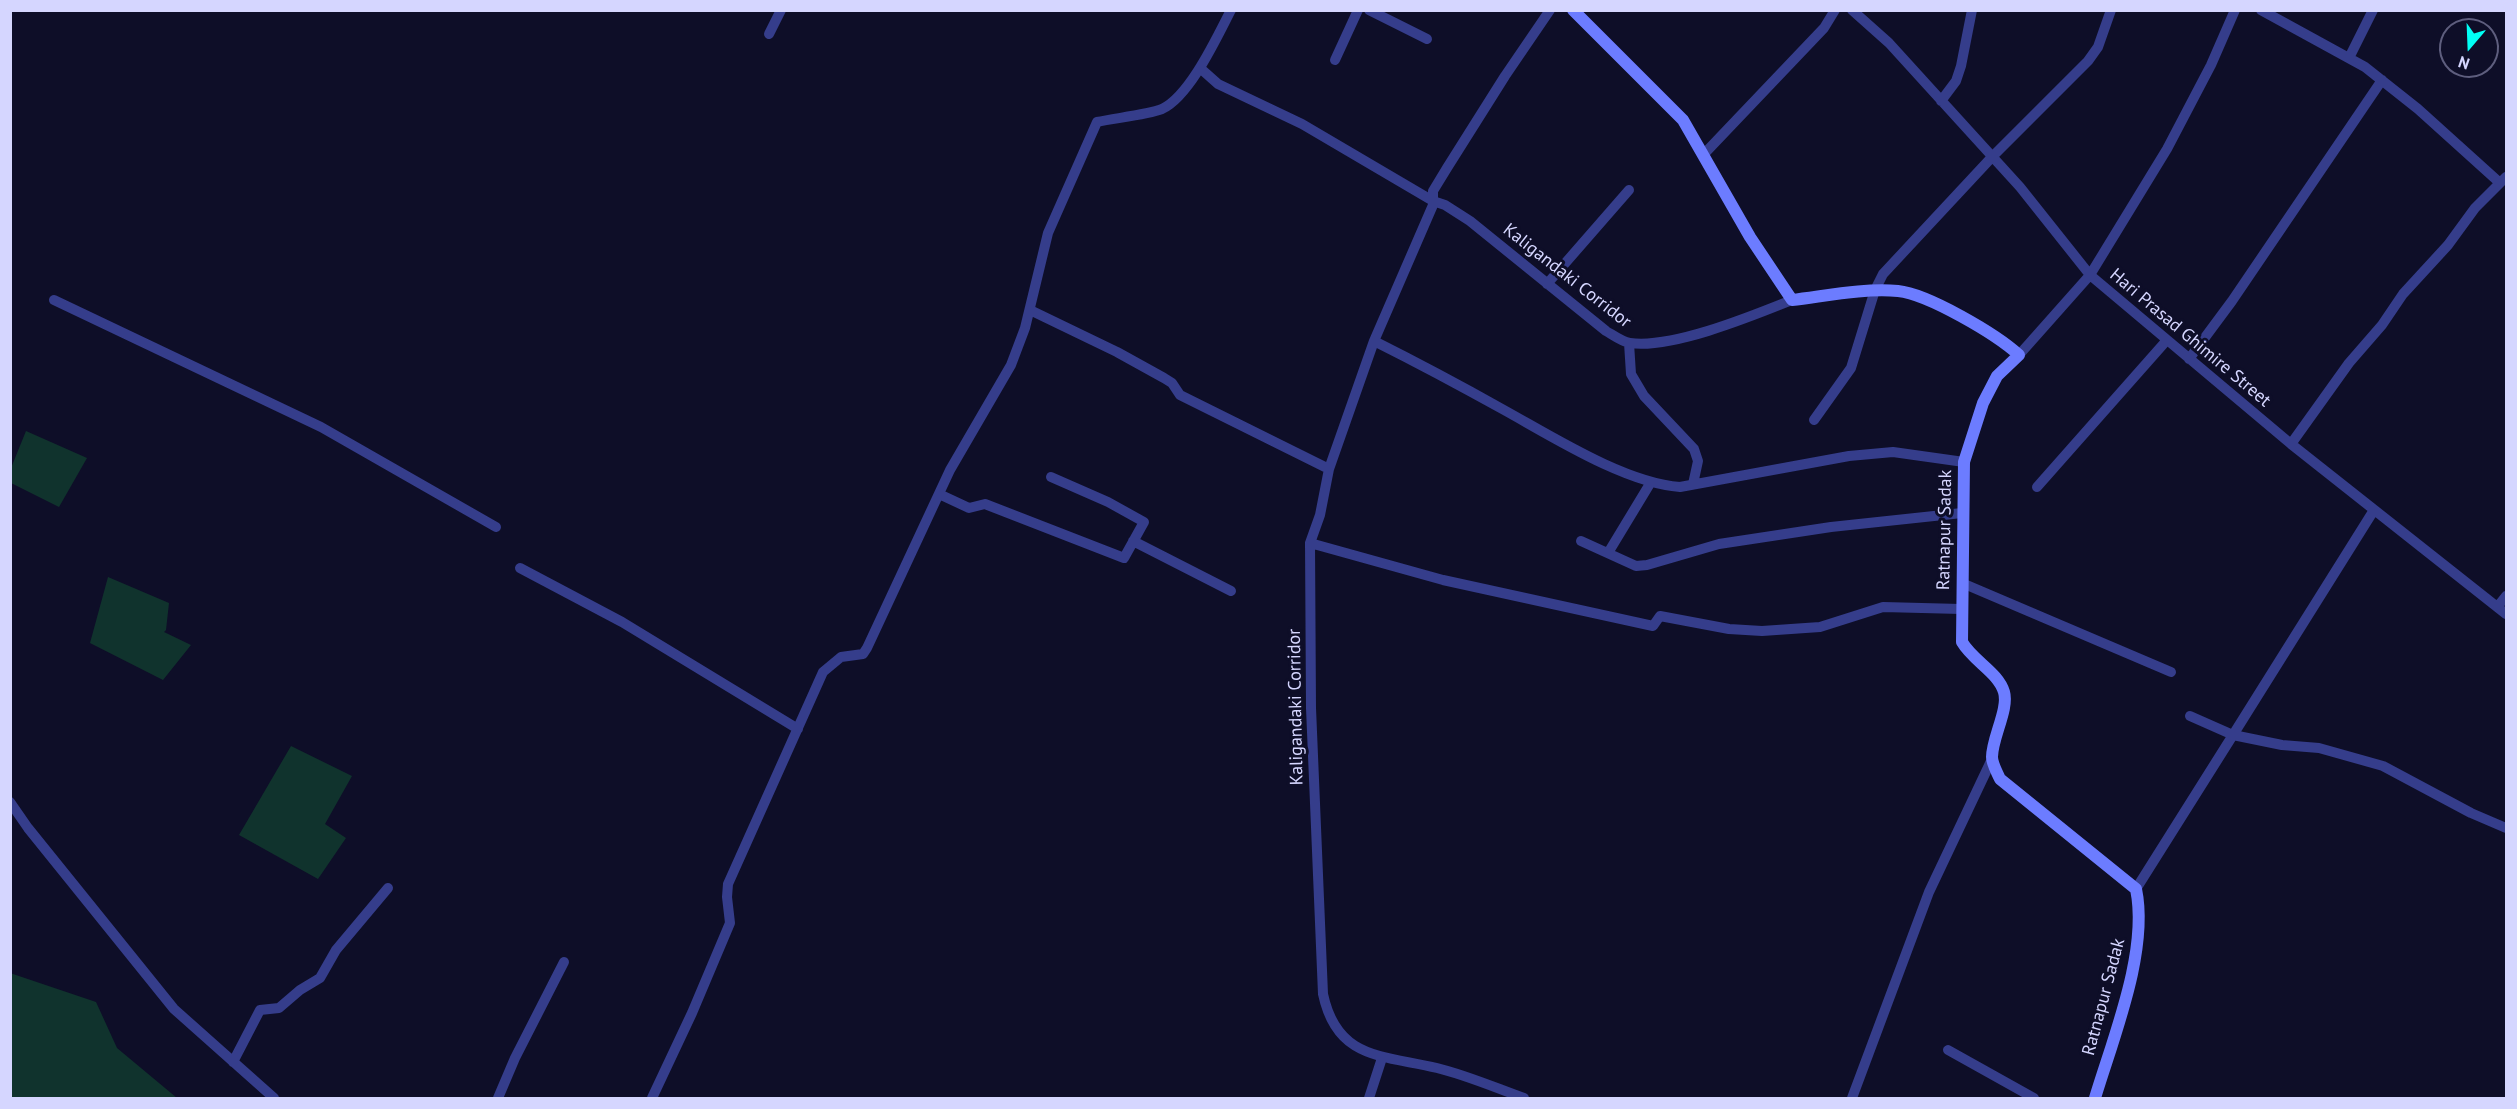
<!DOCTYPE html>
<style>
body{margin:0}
#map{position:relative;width:2517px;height:1109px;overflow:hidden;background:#0e0e28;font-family:"PT Sans",sans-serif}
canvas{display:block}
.frame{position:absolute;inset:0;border:12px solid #d5d6ff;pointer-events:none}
.north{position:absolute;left:2439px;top:18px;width:60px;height:60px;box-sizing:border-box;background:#0e0e28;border:2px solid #5e5e7e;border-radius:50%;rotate:199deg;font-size:16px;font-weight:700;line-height:24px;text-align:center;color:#d5d6ff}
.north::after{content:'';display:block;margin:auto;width:21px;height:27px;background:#01fff5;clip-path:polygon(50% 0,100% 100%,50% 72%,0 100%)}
</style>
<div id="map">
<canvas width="2517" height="1109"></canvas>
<div class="frame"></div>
<div class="north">N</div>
</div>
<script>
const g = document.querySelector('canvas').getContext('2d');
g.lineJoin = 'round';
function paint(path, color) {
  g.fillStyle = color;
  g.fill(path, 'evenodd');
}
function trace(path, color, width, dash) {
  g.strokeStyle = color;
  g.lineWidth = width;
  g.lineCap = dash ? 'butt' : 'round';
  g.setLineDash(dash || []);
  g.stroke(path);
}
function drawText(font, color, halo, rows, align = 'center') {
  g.font = font + ' "PT Sans",sans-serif';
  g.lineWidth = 6;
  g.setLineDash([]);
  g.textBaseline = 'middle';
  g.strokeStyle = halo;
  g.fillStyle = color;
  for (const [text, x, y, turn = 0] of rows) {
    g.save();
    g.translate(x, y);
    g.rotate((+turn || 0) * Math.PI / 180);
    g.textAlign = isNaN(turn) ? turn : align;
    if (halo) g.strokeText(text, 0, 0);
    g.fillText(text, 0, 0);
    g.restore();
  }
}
paint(new Path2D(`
 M26 431 87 458 59 507 11 483V468Z
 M108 577 169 603 166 630 164 632 191 645 163 680 90 643Z
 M291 746 352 776 325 824 346 838 318 879 239 835Z
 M10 973 96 1002 117 1048 177 1098H11Z`), '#10332d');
trace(new Path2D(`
 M1369 10 1427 39
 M1550 10 1505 76 1447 168 1433 191V201L1445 205 1470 221 1606 331C1613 335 1622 342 1630 343 1672 349 1752 316 1792 300
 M1852 10 1889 43 2020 187 2090 275 2291 444 2506 614
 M2261 10 2365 67 2418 109 2500 183
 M769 34 781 10
 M2349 58 2373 10
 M1335 60 1358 10
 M1200 68 1218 84 1302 124 1433 201V205L1374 341 1329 469 1320 515 1310 543 1311 708 1323 994C1337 1060 1383 1055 1437 1068 1466 1075 1496 1088 1524 1098
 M1941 101 1956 81 1961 66 1972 10
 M1704 154 1824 28 1835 10
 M1547 284 1629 190
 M54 300 321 427 496 527
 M1030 310 1117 352 1164 378 1172 383 1180 395 1329 469
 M1374 341C1418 363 1461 386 1504 410 1553 437 1625 483 1680 487L1849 456 1893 452 1964 462
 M1629 343 1631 374 1644 396 1694 449 1698 461 1693 484
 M2019 355 2090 275 2167 149 2211 65 2235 10
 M2189 359 2232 301 2382 80
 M1814 420 1851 368 1875 290 1883 274 1992 157 2088 61 2098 47 2111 10
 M2291 444 2349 363 2382 325 2403 294 2448 245 2475 208 2506 177
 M2037 487 2167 340
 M939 494 969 508 985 504 1124 558 1144 522 1108 502 1051 477
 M1133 541 1231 591
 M1581 541 1636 566 1647 565 1719 544 1831 527 1962 513
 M1310 543 1443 580 1653 626 1660 616 1729 629 1762 631 1820 627 1883 607 1961 609
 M1608 553 1651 482
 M520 568 622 622 798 729
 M1962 583 2171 672
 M2498 606 2506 596
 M2190 716 2233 735 2374 510
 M10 802 28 828 174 1009 274 1098
 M2136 889 2233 735 2282 745 2319 748 2383 766 2471 813 2506 828
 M1948 1050 2034 1098
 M233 1062 260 1010 279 1008 300 990 320 978 336 950 388 888
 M498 1098 515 1058 564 962
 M652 1098 692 1013 730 923 727 897 728 884 823 672 841 657 863 654 867 648 950 470 1011 365 1025 328 1048 233 1097 122C1115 118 1146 115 1162 109 1190 96 1217 37 1231 10
 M1369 1098 1382 1058
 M1852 1098 1929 892 1992 759`), '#353d8b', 10);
trace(new Path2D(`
 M1573 10 1683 120 1750 237 1792 300C1826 296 1863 288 1898 291 1928 294 1996 334 2019 355L1997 376 1983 403 1964 462 1962 642C1973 661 1998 672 2004 692 2009 709 1992 738 1992 757 1992 764 1997 772 2000 779L2136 889C2149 951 2113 1038 2095 1098`), '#6c7cff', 12);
drawText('18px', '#d5d6ff', '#0e0e28', [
 ["Kaligandaki Corridor",1567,276,38],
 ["Hari Prasad Ghimire Street",2190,338,40],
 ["Ratnapur Sadak",1945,530,-89],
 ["Kaligandaki Corridor",1296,707,-91],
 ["Ratnapur Sadak",2104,997,-75]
]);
</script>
